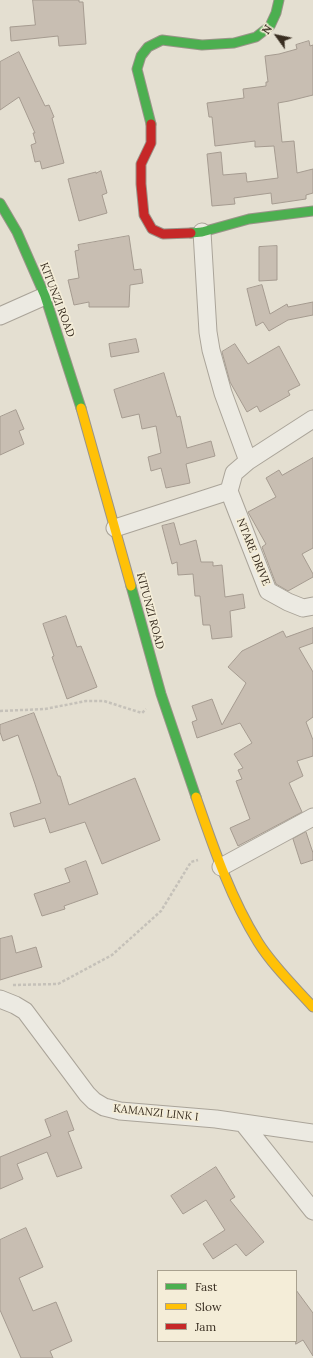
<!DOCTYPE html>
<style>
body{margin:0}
#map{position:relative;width:313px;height:1358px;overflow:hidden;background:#e4dfd1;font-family:Lora,serif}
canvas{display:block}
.legend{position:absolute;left:157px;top:1270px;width:140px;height:72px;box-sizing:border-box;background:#f4edd8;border:1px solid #a9a18f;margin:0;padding:5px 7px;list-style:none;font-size:12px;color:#392e21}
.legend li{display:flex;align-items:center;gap:8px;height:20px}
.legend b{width:20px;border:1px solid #a9a18f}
.north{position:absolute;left:257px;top:16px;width:40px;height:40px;-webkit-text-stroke:3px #f4edd8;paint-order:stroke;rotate:303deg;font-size:11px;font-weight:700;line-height:16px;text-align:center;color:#392e21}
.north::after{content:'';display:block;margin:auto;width:14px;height:18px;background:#392e21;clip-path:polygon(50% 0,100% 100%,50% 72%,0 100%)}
</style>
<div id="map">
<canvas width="313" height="1358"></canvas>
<ul class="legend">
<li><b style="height:5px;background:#4caf50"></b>Fast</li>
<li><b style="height:5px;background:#ffc107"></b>Slow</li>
<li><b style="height:5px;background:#c62828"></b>Jam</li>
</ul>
<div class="north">N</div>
</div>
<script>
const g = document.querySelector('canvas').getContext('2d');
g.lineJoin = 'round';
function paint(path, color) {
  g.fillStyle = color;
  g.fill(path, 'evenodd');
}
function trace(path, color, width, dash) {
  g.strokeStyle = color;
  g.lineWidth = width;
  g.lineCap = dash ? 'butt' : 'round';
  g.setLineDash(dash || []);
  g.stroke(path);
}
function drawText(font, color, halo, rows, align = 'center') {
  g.font = font + ' Lora,serif';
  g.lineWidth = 3.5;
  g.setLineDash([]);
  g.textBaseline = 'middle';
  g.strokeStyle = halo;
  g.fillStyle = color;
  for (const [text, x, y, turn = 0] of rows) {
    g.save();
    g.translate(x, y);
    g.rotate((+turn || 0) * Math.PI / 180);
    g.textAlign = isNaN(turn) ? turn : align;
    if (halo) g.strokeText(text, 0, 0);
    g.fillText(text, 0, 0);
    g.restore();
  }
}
const building = new Path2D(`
 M33 0H79V2H83L86 44 59 46 58 36 11 41 10 27 35 25Z
 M309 41 310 46 313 45V95L289 101 278 103 282 142 294 141 297 173 313 169V193L306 195V199L272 204 271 193 234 198 235 204 212 206 207 154 221 152 223 175 246 173 247 182 278 178 274 146 255 147V141L215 146 212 117H209L207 103 244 98 243 89 266 86V82H268L265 56 279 54 297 49 296 45Z
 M19 52 45 106 49 105 54 117 52 118 64 163 42 169 40 161 35 162 31 145 36 143 33 133H35L19 97 0 110V62Z
 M101 171 107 193 102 195 107 213 79 221 68 179 96 172V173Z
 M129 236 134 270 141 269 143 283 130 285 129 307H89V302L74 305 68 280 79 278 75 251 79 250 78 245Z
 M277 246V280L259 281V247Z
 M262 285 270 314 287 304 288 307 313 302V315L288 320 269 331 263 322 256 326 247 289Z
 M136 339 139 352 111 357 109 344Z
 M235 344 248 364 279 346 300 385 288 391 290 395 260 412 257 406 247 412 230 382 222 352Z
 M164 373 177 417 180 416 187 448 211 441 215 456 186 464 190 483 166 488 161 468 151 471 148 457 161 453 156 426 142 429 139 414 122 418 114 390Z
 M16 410 24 429 19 431 24 444 0 455V417Z
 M313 458V548L302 554 313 574V577L288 591 276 584 262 547 266 544 248 512 276 497 266 478 279 470 282 475Z
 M174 523 180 545 196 540 201 562H213V566L222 565 225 597 243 594 245 608 230 611 232 637 212 639 210 625H203L200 596H195L193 574 178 575 177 562 172 564 162 526Z
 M66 616 77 647 81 646 97 687 67 699 52 657 54 656 43 624Z
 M313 628V643L299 648 313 672V717L306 722 313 740V756L297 761 303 776 289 783 302 812 238 846 230 828 250 819 236 781 242 779 238 770 243 768 234 754 252 743 240 723 197 738 192 722 197 720 192 706 212 699 222 725 246 683 228 667 242 651 283 631 286 637Z
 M34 713 58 776H60L69 805 135 778 160 840 102 864 85 822 50 833 45 818 14 827 10 813 41 803 35 784 18 735 3 741 0 732V725Z
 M306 832 313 853V860L301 864 293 839Z
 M86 861 98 894 64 906 65 909 42 916 34 894 70 882 65 869Z
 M12 936 16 953 36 947 42 967 0 980V939Z
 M67 1111 74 1130 68 1132 82 1168 57 1177 47 1152 17 1164 23 1179 0 1189V1157L51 1136 45 1120Z
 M216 1167 235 1197 230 1200 264 1242 246 1256 236 1244 213 1259 203 1244 225 1230 206 1200 183 1214 171 1196Z
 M26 1228 43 1267 19 1278 33 1311 56 1302 72 1341 50 1351 53 1358H21L0 1310V1240Z
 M296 1290 313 1313V1356L303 1340 296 1344Z`);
paint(building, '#c8beb2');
trace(building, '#a59b90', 1);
const street = new Path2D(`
 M202 232 208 332 211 350 223 393 248 461
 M0 316 45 296
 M229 491 268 591 288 602 303 608 313 606
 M229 491 234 473 248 461 313 419
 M115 528 229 491
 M221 867 313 817
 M0 999 15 1005 25 1011 87 1094 94 1101 104 1107 120 1111 216 1119 313 1133
 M243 1123 313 1211`);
const fast = new Path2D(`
 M151 124 137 69 141 56 148 47 162 40 202 45 234 43 256 37 270 26 276 13 279 0
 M0 203 17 232 45 296 81 408
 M191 233 202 232 249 219 313 211
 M131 586 161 694 196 797`);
const slow = new Path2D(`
 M81 408 131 586
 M196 797C213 846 230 897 258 942 273 966 294 986 313 1007`);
const jam = new Path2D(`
 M151 124V143L141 164V184L144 215 152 229 163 234 191 233`);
trace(street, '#aaa499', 19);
trace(fast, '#9a9489', 11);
trace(slow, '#9a9489', 11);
trace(jam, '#9a9489', 11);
trace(new Path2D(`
 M0 711 45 709 86 701H104L142 713 146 709
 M13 985 58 984 112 955 161 911 191 862 198 860`), '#c5c1b9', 2.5, [3, 2]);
trace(street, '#eceae2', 17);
trace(fast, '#4caf50', 9);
trace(slow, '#ffc107', 9);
trace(jam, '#c62828', 9);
drawText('11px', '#392e21', '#f4edd8', [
 ["KITUNZI ROAD",57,300,69],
 ["NTARE DRIVE",253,552,68],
 ["KITUNZI ROAD",150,611,75],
 ["KAMANZI LINK I",156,1113,6]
]);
</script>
